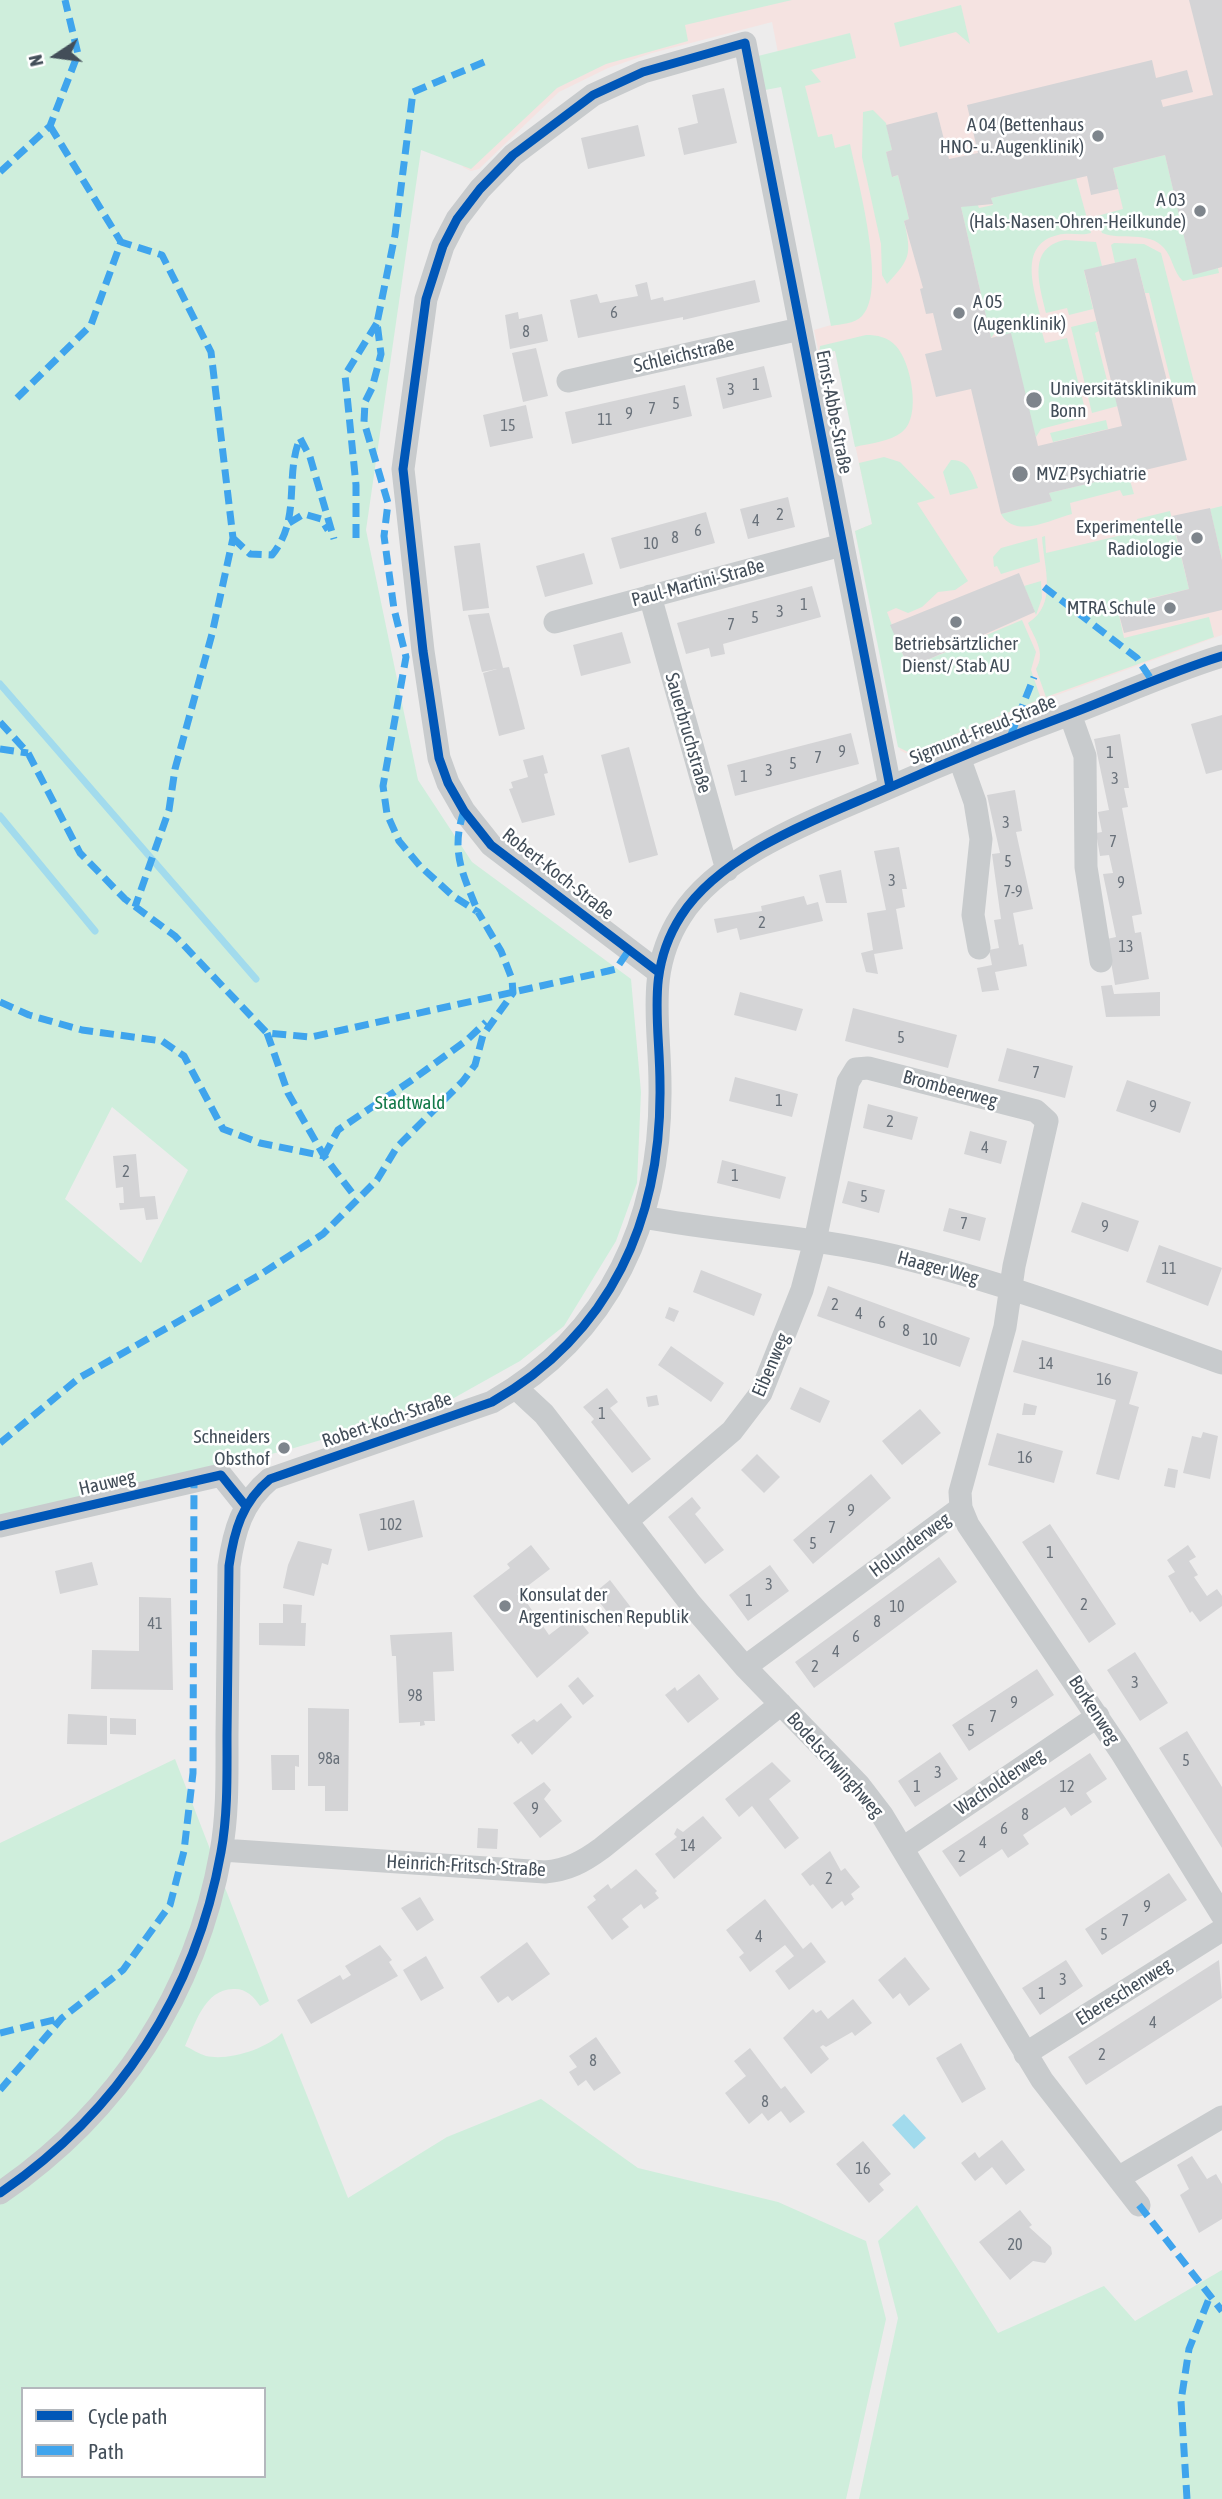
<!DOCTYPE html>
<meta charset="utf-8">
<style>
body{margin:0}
#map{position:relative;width:1222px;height:2499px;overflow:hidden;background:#edecec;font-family:"Asap Condensed",sans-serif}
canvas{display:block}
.legend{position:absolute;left:21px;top:2387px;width:245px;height:91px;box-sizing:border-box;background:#fff;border:2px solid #b4b8bd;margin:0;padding:9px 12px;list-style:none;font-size:21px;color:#434e59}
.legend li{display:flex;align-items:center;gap:14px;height:35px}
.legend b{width:35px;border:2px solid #b4b8bd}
.north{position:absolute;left:21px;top:21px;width:70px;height:70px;-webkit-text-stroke:5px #fff;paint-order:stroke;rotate:257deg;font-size:19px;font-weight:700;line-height:28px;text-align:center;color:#434e59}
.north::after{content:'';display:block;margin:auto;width:24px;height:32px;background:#434e59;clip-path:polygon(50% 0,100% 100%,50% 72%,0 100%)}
</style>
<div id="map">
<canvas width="1222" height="2499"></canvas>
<ul class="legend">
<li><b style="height:9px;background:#0057b8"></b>Cycle path</li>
<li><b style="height:9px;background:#3fa4ed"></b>Path</li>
</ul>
<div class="north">N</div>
</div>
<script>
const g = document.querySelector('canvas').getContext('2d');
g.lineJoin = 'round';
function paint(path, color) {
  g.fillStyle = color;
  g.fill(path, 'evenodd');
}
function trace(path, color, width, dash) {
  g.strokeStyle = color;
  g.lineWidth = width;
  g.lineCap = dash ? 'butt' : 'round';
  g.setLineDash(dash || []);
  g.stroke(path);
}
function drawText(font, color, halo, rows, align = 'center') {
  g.font = font + ' "Asap Condensed",sans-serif';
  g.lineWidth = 5;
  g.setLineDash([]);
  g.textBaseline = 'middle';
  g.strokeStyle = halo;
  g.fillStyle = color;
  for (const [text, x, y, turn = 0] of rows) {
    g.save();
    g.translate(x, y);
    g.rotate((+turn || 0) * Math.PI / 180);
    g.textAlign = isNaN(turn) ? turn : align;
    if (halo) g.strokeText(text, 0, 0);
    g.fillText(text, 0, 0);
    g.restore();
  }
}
paint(new Path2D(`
 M509 0H1222V635L1057 695 915 752 905 753 900 750 855 531 872 524 835 351 819 354 814 330 831 325 772 22 652 53 608 68 559 92 479 169 471 171 463 167 458 157Z`), '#f5e3e1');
paint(new Path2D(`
 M0 0H792L685 25 688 41 606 64 557 88 471 169 421 150 366 530 418 780 472 862 631 979 641 1092 637 1183 616 1241 564 1326 520 1361 445 1403 284 1451 0 1515ZM112 1107 188 1170 141 1263 65 1199Z
 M961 5 970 44 956 32 900 47 894 23Z
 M850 33 856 58 811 70 821 82 805 86 818 137 832 134 835 148 850 144C857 178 888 290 862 316 854 324 841 324 831 326L781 87 765 90 758 56Z
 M873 110 886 123 892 150 886 152 893 177 898 175 909 219 904 221C912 255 910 259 887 284L882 275 881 244 862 157 863 112Z
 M1165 155 1193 274 1218 268 1219 273 1183 281C1173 272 1173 258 1164 248 1148 230 1122 241 1102 233L1097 216 1123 209 1113 168Z
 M1076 178 1091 233C1081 236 1069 232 1058 235 1019 244 1033 286 1040 314L1000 325 991 338 961 207 977 203 979 208 993 205 991 198Z
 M1065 240 1096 242 1102 266 1084 271 1093 309 1069 315 1067 308 1046 313C1040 286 1026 248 1065 240Z
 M1114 243 1144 244 1161 253 1196 390 1171 397 1168 384 1171 382 1149 293H1145L1136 258 1115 263 1111 245Z
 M1039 321 1045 343 1067 338 1087 417 1041 429 1036 437 999 335 1002 330Z
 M1096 321 1099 331 1095 333 1111 396 1115 395 1118 406 1092 413 1071 327Z
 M866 335C877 335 888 337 896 346 911 362 922 417 902 432 890 442 870 443 855 447L835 351 819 354 820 346Z
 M1106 420 1108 429 1053 442 1050 433Z
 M884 457 900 462 935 498 917 503 968 581 955 590 938 592 922 607 908 613 896 608 887 612 908 668 1022 620 1036 652 1031 670 1041 699 910 753 898 747 855 531 872 524 859 463Z
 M951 460C968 459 973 474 978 488L950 495 943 472Z
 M1128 474 1134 494 1123 496 1120 490 1070 503 1072 514C1050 520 1015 539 1001 514L1051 501 1049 493Z
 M1222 506V560L1210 509Z
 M1170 511 1189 589 1117 606 1124 638 1209 617 1214 637 1046 697 1036 669C1046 653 1035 639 1028 623 1058 604 1044 569 1042 537L1045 536 1046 553 1135 532 1137 519Z
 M1037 538 1040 562 1001 574 997 566 994 567 993 557 1001 548Z
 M1041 581 1042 598 1036 615 1024 586Z
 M175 1759 269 2001 260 2006C254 1996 245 1988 233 1989 204 1990 196 2023 185 2046 192 2049 199 2054 206 2056 229 2061 266 2049 282 2033L348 2198 447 2137 541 2099 638 2168 778 2202 866 2241 886 2319 846 2499H0V1843ZM23 2389H264V2476H23Z
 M917 2205 998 2333 1104 2286 1135 2321 1222 2270V2499H859L898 2318 878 2241Z`), '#cfeedc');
paint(new Path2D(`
 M904 2114 926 2138 914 2149 892 2125Z`), '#a2dbed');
trace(new Path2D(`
 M0 684 256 979
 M0 816 95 931`), '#a2dbed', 7);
paint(new Path2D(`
 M1189 0H1222V267L1193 275 1165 155 1113 168 1118 189 1091 195 1087 176 991 198 993 204 961 207 991 338 1011 333 1038 446 1122 426 1084 270 1136 258 1187 460 1049 493 1052 501 1001 514 971 389 936 397 925 354 942 350 933 313 926 314 920 289 923 288 904 221 909 219 898 175 892 177 886 152 892 150 886 125 937 112 949 159 978 153 967 105 1152 60 1156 78 1187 70 1193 92 1161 100 1163 107 1213 95Z
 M724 88 737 143 684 155 678 128 698 123 692 95Z
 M638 125 645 156 588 169 581 138Z
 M755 280 760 302 683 320V317L578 338 570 300 597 294 600 303 638 296 635 285 647 282 651 300 663 297 664 301Z
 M518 312 519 319 542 314 548 341 510 349 505 315Z
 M536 348 548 396 523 402 512 353Z
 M764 366 772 397 723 409 716 378Z
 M685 385 692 416 572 444 565 412Z
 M526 405 533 438 490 447 483 415Z
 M788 497 795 527 748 539 740 509Z
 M1210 508 1222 560V610L1124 633 1117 607 1189 589 1172 516Z
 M706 512 715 543 620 569 611 538Z
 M480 543 489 608 463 611 454 546Z
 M584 553 593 584 545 597 536 566Z
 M1019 573 1035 612 909 668 890 625Z
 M812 586 821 617 723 644 725 654 711 657 709 648 686 654 677 623Z
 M489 613 503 668 509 667 525 729 499 736 483 673 497 669 482 672 468 615Z
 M622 632 631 663 581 676 573 645Z
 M1222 715V770L1206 774 1191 724Z
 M851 733 859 764 735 796 727 765Z
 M1120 734 1129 788H1124L1128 807 1122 808 1142 914 1132 916 1135 933 1141 932 1149 979 1115 985 1107 939 1116 937 1103 874 1113 873 1109 855 1100 856 1096 833 1102 832 1098 812 1109 810 1094 739Z
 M629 747 658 855 629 863 601 755Z
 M543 755 548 773 544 774 555 815 522 823 509 789 513 788 511 782 528 777 523 760Z
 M1015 790 1022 831 1016 832 1033 909 1013 913 1019 945 1023 944 1027 966 995 972 999 990 982 992 977 968 992 965 989 950 999 948 994 920 1001 919 992 854 1000 853 987 795Z
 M899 847 907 889H902L905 907 896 909 903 949 874 954 878 974 866 972 861 953 873 950 867 913 886 910 874 851Z
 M841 870 847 903H826L819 875Z
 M804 896 807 905 818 902 823 921 740 940 737 928 717 933 714 919 762 911 761 906Z
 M1112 985 1114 994 1160 992V1016L1106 1017 1101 986Z
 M740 992 803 1009 796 1031 734 1015Z
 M853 1008 957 1035 948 1068 845 1041Z
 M1007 1048 1073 1066 1065 1098 998 1081Z
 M735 1077 798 1094 792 1117 729 1101Z
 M1127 1080 1191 1102 1180 1133 1116 1111Z
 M868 1104 918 1117 912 1140 863 1128Z
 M970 1131 1007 1141 1001 1164 964 1154Z
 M136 1154 140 1197 155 1196 158 1219 146 1220 144 1208 120 1210 119 1203H124L123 1187 116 1188 113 1156Z
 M722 1160 786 1177 780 1199 717 1183Z
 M848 1181 885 1190 879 1213 842 1203Z
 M1082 1202 1139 1221 1128 1252 1071 1232Z
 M949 1208 986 1218 980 1241 943 1231Z
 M1159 1245 1222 1268 1208 1306 1146 1282Z
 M701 1270 762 1294 754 1316 693 1292Z
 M828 1286 970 1338 960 1367 817 1316Z
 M669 1307 679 1311 674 1322 665 1318Z
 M1022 1340 1138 1372 1129 1404 1139 1407 1119 1480 1096 1474 1116 1400 1013 1372Z
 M671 1346 724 1383 711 1402 658 1365Z
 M800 1387 830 1401 820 1423 790 1409Z
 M607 1388 618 1402 610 1408 651 1459 632 1473 591 1422 594 1419 583 1407Z
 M657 1395 659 1405 648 1407 646 1397Z
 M1024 1403 1037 1406 1035 1415H1022Z
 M920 1409 941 1433 902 1465 882 1441Z
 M1203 1432 1218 1436 1210 1479 1183 1473 1192 1436 1201 1438Z
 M997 1433 1063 1451 1054 1483 988 1465Z
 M757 1454 780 1477 764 1493 741 1470Z
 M1168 1468 1178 1470 1175 1488 1164 1486Z
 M871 1474 891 1498 813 1564 793 1540Z
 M692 1497 701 1508 695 1514 724 1550 705 1564 668 1517Z
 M414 1500 423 1537 368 1551 359 1514Z
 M1050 1524 1116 1624 1089 1643 1022 1542Z
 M298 1541 332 1549 328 1565 322 1563 314 1596 283 1588 288 1565Z
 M531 1545 550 1569 517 1594 521 1599 523 1597 549 1635 575 1615 589 1633 537 1678 473 1596 510 1568 507 1564Z
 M1188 1545 1196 1557 1189 1561 1198 1575 1194 1577 1207 1596 1217 1589 1222 1596V1606L1200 1622 1192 1611 1190 1613 1168 1576 1175 1572 1167 1560Z
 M939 1557 957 1582 814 1688 795 1662Z
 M92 1562 98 1585 60 1594 55 1571Z
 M770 1565 789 1591 748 1621 729 1595Z
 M610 1580 636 1614 619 1627 593 1594Z
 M139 1597 171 1598 173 1690 91 1689 92 1650 139 1651Z
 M283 1604 302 1605 301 1623H306L305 1646 259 1645V1623H283Z
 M452 1632 454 1671 433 1672 435 1721H424L425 1725 420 1726V1722L399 1723 396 1656H392L390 1635Z
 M1135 1652 1168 1703 1140 1721 1107 1670Z
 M1037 1669 1054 1695 969 1751 952 1725Z
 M699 1674 719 1699 688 1723 665 1695 675 1687 677 1691Z
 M578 1677 594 1696 583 1705 568 1686Z
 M561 1703 572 1717 532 1755 521 1741 518 1744 511 1735 534 1719 537 1722Z
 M308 1708 349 1709 348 1811H325V1786H308Z
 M68 1714 107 1716V1745L67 1744Z
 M110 1718 136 1719V1735L110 1734Z
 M1187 1731 1222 1787V1848L1159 1748Z
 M940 1752 958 1779 915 1807 898 1781Z
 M1090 1753 1107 1779 1086 1793 1092 1802 1071 1816 1065 1807 1023 1835 1029 1844 1008 1858 1002 1849 960 1877 942 1851Z
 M271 1755H299V1767L295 1766V1790H272Z
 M772 1762 791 1781 769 1799 799 1838 785 1849 752 1806 739 1817 725 1799Z
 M544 1782 551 1790 544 1799 562 1821 540 1838 513 1803Z
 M703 1816 722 1838 674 1879 655 1854 677 1837 674 1834 677 1828 683 1832Z
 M478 1828 498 1829 497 1849 477 1848Z
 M830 1851 841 1871 845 1868 860 1887 851 1894 854 1899 845 1906 842 1901 832 1909 813 1884 810 1886 801 1874Z
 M636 1869 657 1891 655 1893 659 1898 644 1909 641 1904 622 1919 629 1927 612 1940 587 1907 596 1900 593 1896 608 1884 611 1889Z
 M1169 1873 1187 1900 1102 1955 1085 1929Z
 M420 1897 434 1920 417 1931 401 1908Z
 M765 1899 803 1949 811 1942 826 1962 789 1990 775 1971 794 1956 785 1945 750 1972 739 1957 744 1953 726 1930Z
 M527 1942 550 1974 512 2001 508 1996 498 2003 480 1977Z
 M380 1945 392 1960 389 1962 398 1976 311 2024 297 2000 340 1975 343 1980 351 1975 345 1966Z
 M426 1956 444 1988 421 2001 403 1970Z
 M905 1957 930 1989 909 2006 900 1993 893 1999 878 1980Z
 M1066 1960 1083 1986 1040 2015 1022 1988Z
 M1219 1960 1222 1998 1086 2085 1068 2057Z
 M853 1999 872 2023 855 2036 852 2032 826 2047 823 2045 820 2047 829 2059 811 2074 783 2038 813 2009 816 2013 821 2010 828 2019Z
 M596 2037 621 2073 594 2091 586 2080 578 2086 569 2072 577 2067 569 2056Z
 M961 2043 986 2089 962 2103 936 2058Z
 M750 2048 781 2089 785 2086 805 2112 790 2123 781 2111 768 2121 762 2113 749 2124 725 2093 746 2076 734 2061Z
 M1002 2140 1025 2170 1006 2185 992 2167 975 2181 961 2163 975 2152 979 2158Z
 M863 2141 891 2174 879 2184 884 2190 869 2203 836 2164Z
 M1192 2156 1207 2179 1216 2174 1222 2184V2219L1199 2233 1180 2195 1189 2189 1177 2165Z
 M1020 2210 1032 2225 1029 2227 1051 2247 1052 2254 1045 2263 1033 2261 1010 2280 979 2242Z`), '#d4d4d6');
trace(new Path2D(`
 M568 381 800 329
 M650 596 727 870
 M555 622 842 545
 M1070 714 1085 756 1086 867 1101 961
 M959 757 975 802 981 839 973 915 979 948
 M657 971 491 845 464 811 448 783 439 758 423 651 403 469 426 299 443 246 457 219 480 189 513 155 593 95 643 72 745 43 890 787
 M643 1217C727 1233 812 1236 895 1256 1007 1283 1114 1324 1222 1363
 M516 1388 544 1414 690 1603 745 1667 859 1785 882 1815 1042 2080 1139 2205
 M628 1520 732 1431 761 1393 802 1290 815 1241 848 1082 856 1069 868 1068 1036 1111 1047 1121 1014 1266 1005 1327 960 1492 961 1508 968 1525 1121 1752 1222 1915
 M0 1526 221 1475 245 1505
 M745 1667 961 1508
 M903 1848 1098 1716
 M222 1850 545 1872C568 1870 583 1862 602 1848L781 1704
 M1025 2054 1222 1930
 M1118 2178 1222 2117
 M0 2193C119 2112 196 1993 221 1852 228 1814 227 1774 227 1735 228 1679 228 1622 229 1566 234 1531 242 1502 270 1479L492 1402C611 1334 662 1219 660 1085 660 1023 645 972 681 916 721 853 820 818 886 789 947 762 1008 737 1070 714 1120 695 1170 672 1222 656`), '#c8cbcd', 23);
trace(new Path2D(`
 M50 126 121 242
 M0 172 50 126 78 54 65 0
 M17 398 91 325 121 242 162 255 211 352 233 538 212 634 175 769 169 810 135 907
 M289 523 304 514 321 519 328 530
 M233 538 250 554 272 555C302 518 284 478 300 438L310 457 334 539
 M356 538V485L345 375 377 323
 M1044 587 1137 658 1153 682
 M0 722 28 753 80 853 125 899 175 936 267 1033 311 1037 608 971 616 969 629 950
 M1010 737 1034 677
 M0 749 28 753
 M464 811C450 852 463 874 478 912
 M0 1002 29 1015 82 1030 162 1041 184 1056 223 1129 260 1143 324 1156
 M267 1033 288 1093 324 1156 356 1198
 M324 1156 338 1130 412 1080 467 1040 486 1022
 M0 1443 79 1378 258 1276 323 1234 377 1180 397 1147 463 1081 475 1065 483 1035 513 993 512 979 501 951 478 912 453 896 420 866 399 841 387 814 383 786 406 657 394 609 384 536 388 503 364 422 365 402 372 388 381 354 377 323 395 235 413 92 489 60
 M0 2033 62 2018
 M0 2090 62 2018 123 1970 170 1905 184 1851 193 1773 194 1481
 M1139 2205 1222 2311
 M1187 2499 1181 2401 1189 2349 1210 2296`), '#3fa4ed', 7, [14, 7]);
trace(new Path2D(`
 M657 971 491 845 464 811 448 783 439 758 423 651 403 469 426 299 443 246 457 219 480 189 513 155 593 95 643 72 745 43 890 787
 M0 1526 221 1475 245 1505
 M0 2193C119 2112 196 1993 221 1852 228 1814 227 1774 227 1735 228 1679 228 1622 229 1566 234 1531 242 1502 270 1479L492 1402C611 1334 662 1219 660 1085 660 1023 645 972 681 916 721 853 820 818 886 789 947 762 1008 737 1070 714 1120 695 1170 672 1222 656`), '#0057b8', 9);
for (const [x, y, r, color] of [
 [1098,136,7,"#7e858c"],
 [1200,211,7,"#7e858c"],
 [959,313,7,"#7e858c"],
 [1034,400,9,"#7e858c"],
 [1020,474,9,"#7e858c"],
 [1197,538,7,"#7e858c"],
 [1170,608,7,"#7e858c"],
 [956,622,7,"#7e858c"],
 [284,1448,7,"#7e858c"],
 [505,1606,7,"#7e858c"]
]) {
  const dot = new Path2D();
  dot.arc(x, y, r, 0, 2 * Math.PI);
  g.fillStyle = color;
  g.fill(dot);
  trace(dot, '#fff', 2.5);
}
drawText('16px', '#69717a', null, [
 ["6",614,313],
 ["8",526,332],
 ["1",756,385],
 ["3",731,390],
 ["5",676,404],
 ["7",652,409],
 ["9",629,414],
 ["11",605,420],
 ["15",508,426],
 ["2",780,515],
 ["4",756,521],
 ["6",698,531],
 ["8",675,538],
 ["10",651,544],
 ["1",804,605],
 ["3",780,612],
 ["5",755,618],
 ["7",731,625],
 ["9",842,752],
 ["1",1110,753],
 ["7",818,758],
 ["5",793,764],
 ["3",769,771],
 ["1",744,777],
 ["3",1115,779],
 ["3",1006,823],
 ["7",1113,842],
 ["5",1008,862],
 ["3",892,881],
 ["9",1121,883],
 ["7-9",1013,892],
 ["2",762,923],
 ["13",1126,947],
 ["5",901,1038],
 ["7",1036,1073],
 ["1",779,1101],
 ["9",1153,1107],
 ["2",890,1122],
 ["4",985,1148],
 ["2",126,1172],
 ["1",735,1176],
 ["5",864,1197],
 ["7",964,1224],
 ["9",1105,1227],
 ["11",1169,1269],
 ["2",835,1305],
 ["4",859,1314],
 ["6",882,1323],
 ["8",906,1331],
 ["10",930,1340],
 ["14",1046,1364],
 ["16",1104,1380],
 ["1",602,1414],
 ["16",1025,1458],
 ["9",851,1511],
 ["102",391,1525],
 ["7",832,1528],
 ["5",813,1544],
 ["1",1050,1553],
 ["3",769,1585],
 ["1",749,1601],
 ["2",1084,1605],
 ["10",897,1607],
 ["8",877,1622],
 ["41",155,1624],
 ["6",856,1637],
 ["4",836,1652],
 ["2",815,1667],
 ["3",1135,1683],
 ["98",415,1696],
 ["9",1014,1703],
 ["7",993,1717],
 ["5",971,1731],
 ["98a",329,1759],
 ["5",1186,1761],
 ["3",938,1773],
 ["1",917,1787],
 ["12",1067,1787],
 ["9",535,1809],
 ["8",1025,1815],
 ["6",1004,1829],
 ["4",983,1843],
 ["14",688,1846],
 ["2",962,1857],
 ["2",829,1879],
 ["9",1147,1907],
 ["7",1125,1921],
 ["5",1104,1935],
 ["4",759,1937],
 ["3",1063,1980],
 ["1",1042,1994],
 ["4",1153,2023],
 ["2",1102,2055],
 ["8",593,2061],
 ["8",765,2102],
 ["16",863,2169],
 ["20",1015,2245]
]);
drawText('19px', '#434e59', '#fff', [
 ["A 04 (Bettenhaus",1084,125],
 ["HNO- u. Augenklinik)",1084,147],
 ["A 03",1186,200],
 ["(Hals-Nasen-Ohren-Heilkunde)",1186,222],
 ["A 05",973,302,"left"],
 ["(Augenklinik)",973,324,"left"],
 ["Universitätsklinikum",1050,389,"left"],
 ["Bonn",1050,411,"left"],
 ["MVZ Psychiatrie",1036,474,"left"],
 ["Experimentelle",1183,527],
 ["Radiologie",1183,549],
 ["MTRA Schule",1156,608],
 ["Betriebsärtzlicher",956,644,"center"],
 ["Dienst/ Stab AU",956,666,"center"],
 ["Schneiders",270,1437],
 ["Obsthof",270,1459],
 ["Konsulat der",519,1595,"left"],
 ["Argentinischen Republik",519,1617,"left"]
], 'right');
drawText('19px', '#434e59', '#fff', [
 ["Schleichstraße",684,355,-13],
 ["Ernst-Abbe-Straße",834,412,79],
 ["Paul-Martini-Straße",698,583,-15],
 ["Sigmund-Freud-Straße",983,730,-22],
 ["Sauerbruchstraße",688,733,74],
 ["Robert-Koch-Straße",558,874,38],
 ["Brombeerweg",950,1089,15],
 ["Haager Weg",938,1268,15],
 ["Eibenweg",771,1365,-67],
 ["Robert-Koch-Straße",387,1420,-19],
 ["Hauweg",107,1483,-13],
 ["Holunderweg",910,1545,-36],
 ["Borkenweg",1094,1710,57],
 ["Bodelschwinghweg",835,1765,48],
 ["Wacholderweg",1000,1782,-34],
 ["Heinrich-Fritsch-Straße",466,1866,3],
 ["Ebereschenweg",1124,1992,-32]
]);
drawText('19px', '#147a4a', '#fff', [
 ["Stadtwald",410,1103]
]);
</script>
